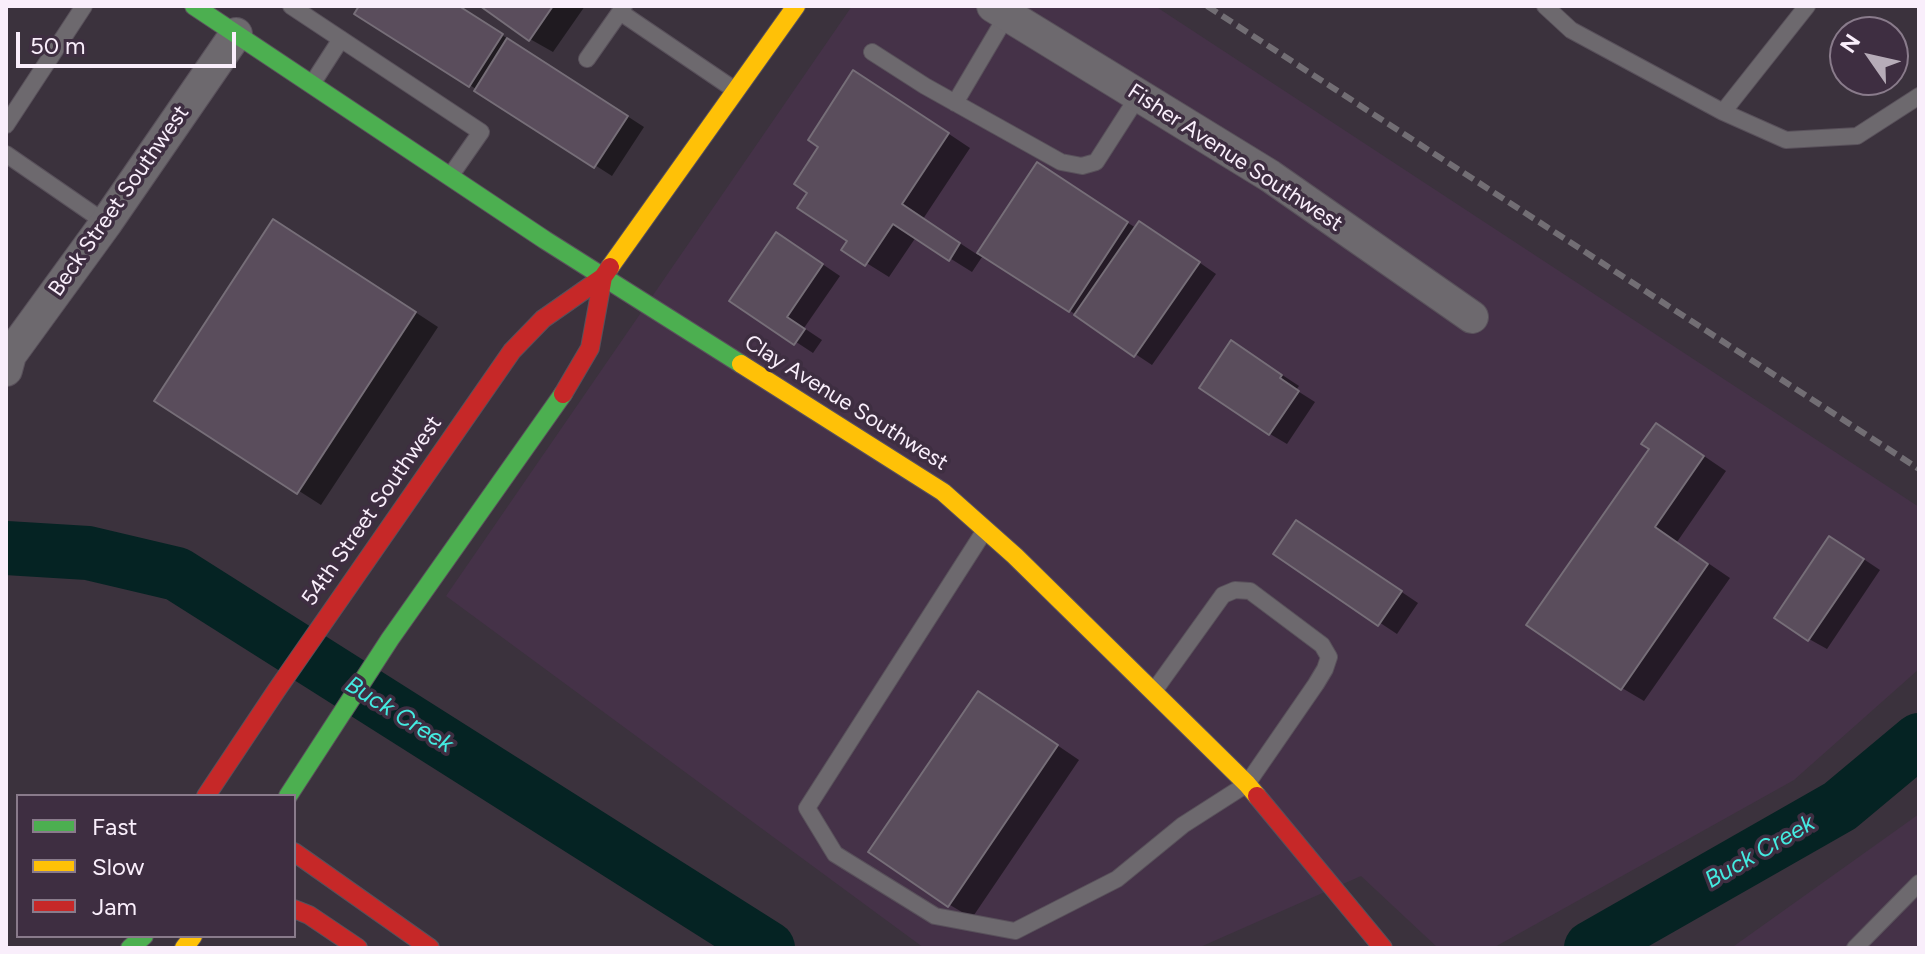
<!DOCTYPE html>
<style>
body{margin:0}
#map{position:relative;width:1925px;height:954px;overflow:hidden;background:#3b323d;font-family:Figtree,sans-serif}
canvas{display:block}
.frame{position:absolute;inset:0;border:8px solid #f9eefb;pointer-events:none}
.legend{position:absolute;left:16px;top:794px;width:280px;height:144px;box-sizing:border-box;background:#3e2e41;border:2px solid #897b8b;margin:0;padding:10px 14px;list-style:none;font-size:24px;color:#f9eefb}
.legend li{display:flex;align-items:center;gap:16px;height:40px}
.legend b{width:40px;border:2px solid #897b8b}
.north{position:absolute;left:1829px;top:16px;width:80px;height:80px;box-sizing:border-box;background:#3e2e41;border:2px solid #897b8b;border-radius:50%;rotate:304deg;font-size:22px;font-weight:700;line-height:32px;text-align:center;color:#f9eefb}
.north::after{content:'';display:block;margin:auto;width:28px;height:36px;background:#b6acb8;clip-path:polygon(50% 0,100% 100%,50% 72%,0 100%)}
.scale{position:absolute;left:16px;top:32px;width:220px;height:36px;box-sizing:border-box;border:4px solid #f9eefb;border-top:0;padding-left:10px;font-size:24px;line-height:28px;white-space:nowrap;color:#f9eefb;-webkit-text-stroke:6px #3e2e41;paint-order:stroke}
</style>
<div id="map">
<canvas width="1925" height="954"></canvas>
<div class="frame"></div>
<ul class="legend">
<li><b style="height:10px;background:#4caf50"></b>Fast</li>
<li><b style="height:10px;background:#ffc107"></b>Slow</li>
<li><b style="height:10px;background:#c62828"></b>Jam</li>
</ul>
<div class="north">N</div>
<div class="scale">50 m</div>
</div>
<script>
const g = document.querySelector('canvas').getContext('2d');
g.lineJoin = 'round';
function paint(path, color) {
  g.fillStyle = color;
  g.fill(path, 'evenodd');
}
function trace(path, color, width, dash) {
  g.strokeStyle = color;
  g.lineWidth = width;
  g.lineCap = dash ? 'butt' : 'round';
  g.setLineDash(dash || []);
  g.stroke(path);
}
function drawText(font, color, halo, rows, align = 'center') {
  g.font = font + ' Figtree,sans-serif';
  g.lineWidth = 7;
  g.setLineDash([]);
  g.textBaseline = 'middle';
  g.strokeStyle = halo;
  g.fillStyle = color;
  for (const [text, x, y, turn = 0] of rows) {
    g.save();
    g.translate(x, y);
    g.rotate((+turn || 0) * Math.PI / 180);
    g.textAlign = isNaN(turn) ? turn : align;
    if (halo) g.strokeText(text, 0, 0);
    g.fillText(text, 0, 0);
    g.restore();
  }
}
paint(new Path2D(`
 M852 6H1155L1919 507V669L1794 780 1493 948H1438L1361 876 1198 948H924L446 596Z
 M1919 814V948H1729L1734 946Z`), '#453248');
paint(new Path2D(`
 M362 6H457L644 127 612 176 357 13Z
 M483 6H585L553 52 530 39Z
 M877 86 970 148 923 219 978 255 1037 165 1136 228 1157 233 1216 274 1152 365 984 254 972 272 916 237 889 277 844 249 850 240Z
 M296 234 438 327 321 505 157 400Z
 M794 245 840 276 804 328 822 340 813 353 732 300Z
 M1249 353 1299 386 1296 390 1315 402 1287 444 1270 434Z
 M1656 426 1679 439 1726 471 1677 542 1730 578 1644 701 1622 688 1652 448Z
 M1314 533 1418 603 1397 634 1276 554Z
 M1847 548 1880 570 1827 649 1809 639Z
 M1001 707 1079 760 972 918 950 905 871 851Z`), '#0007');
trace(new Path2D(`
 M6 548 88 553 177 574 768 948
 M1591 948 1840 806 1919 740`), '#052323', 54);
const building = new Path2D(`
 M359 6H459L503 34 469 87 354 14Z
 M480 6H553L529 41Z
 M507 38 628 116 594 168 474 91Z
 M853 70 949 133 902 204 960 243 949 261 893 224 865 266 841 250 847 241 797 208 807 193 794 184 818 147 808 140Z
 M1037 162 1128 222 1069 312 977 253Z
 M273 219 416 312 297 494 154 401Z
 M1139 221 1200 262 1134 357 1074 315Z
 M776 232 823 264 787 317 805 329 794 345 729 301Z
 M1231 340 1282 375 1280 378 1299 391 1269 435 1199 388Z
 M1656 423 1704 456 1655 527 1708 564 1621 690 1526 625 1649 449 1641 444Z
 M1296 520 1402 591 1378 626 1273 554Z
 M1829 536 1864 559 1808 641 1774 618Z
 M978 691 1058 745 948 907 868 852Z`);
paint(building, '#5a4d5c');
trace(building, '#766e78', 2);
const lane = new Path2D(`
 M291 6 481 132 451 175
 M624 6 620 12 735 90
 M1545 6 1571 30 1723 112 1786 140 1857 136 1919 96
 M872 52 925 86 1061 162 1082 166 1096 162 1139 95
 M587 59 620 12
 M312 84 341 39
 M955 103 1007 15
 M1723 112 1807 6
 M6 125 84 6
 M6 154 106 223
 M985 530 807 808 835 854 935 916 1015 931 1117 879 1183 825 1247 784 1316 684 1325 669 1329 657 1322 645 1250 591 1235 590 1223 595 1154 691
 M1855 948 1919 883`);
const street = new Path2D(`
 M993 6 1270 176 1472 317
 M6 370 10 355 106 223 236 34`);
const fast = new Path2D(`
 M194 6 545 240 741 364
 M288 796 390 639 563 394
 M130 948 144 936`);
const slow = new Path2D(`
 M610 267 796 6
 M741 364 943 492 1015 556 1247 784 1257 796
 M184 948 193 936`);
const jam = new Path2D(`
 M563 394 590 348 603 277
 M206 796 276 691 512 351 543 319 603 277 610 267
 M1257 796 1383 948
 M294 852 430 948
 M294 909 309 915 358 948`);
trace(lane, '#59515b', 18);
trace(street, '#59515b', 34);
trace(fast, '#59515b', 20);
trace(slow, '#59515b', 20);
trace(jam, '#59515b', 20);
trace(lane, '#6d696e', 16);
trace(street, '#6d696e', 32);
trace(fast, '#4caf50', 18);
trace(slow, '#ffc107', 18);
trace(jam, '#c62828', 18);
trace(new Path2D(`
 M1207 6 1919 469`), '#726e74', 6, [12, 6]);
drawText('22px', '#f9eefb', '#3e2e41', [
 ["Fisher Avenue Southwest",1235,158,33],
 ["Beck Street Southwest",119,201,-55],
 ["Clay Avenue Southwest",846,403,32],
 ["54th Street Southwest",372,511,-55]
]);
drawText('italic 24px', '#44eae0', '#3e2e41', [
 ["Buck Creek",399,715,32],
 ["Buck Creek",1760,852,-30]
]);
</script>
